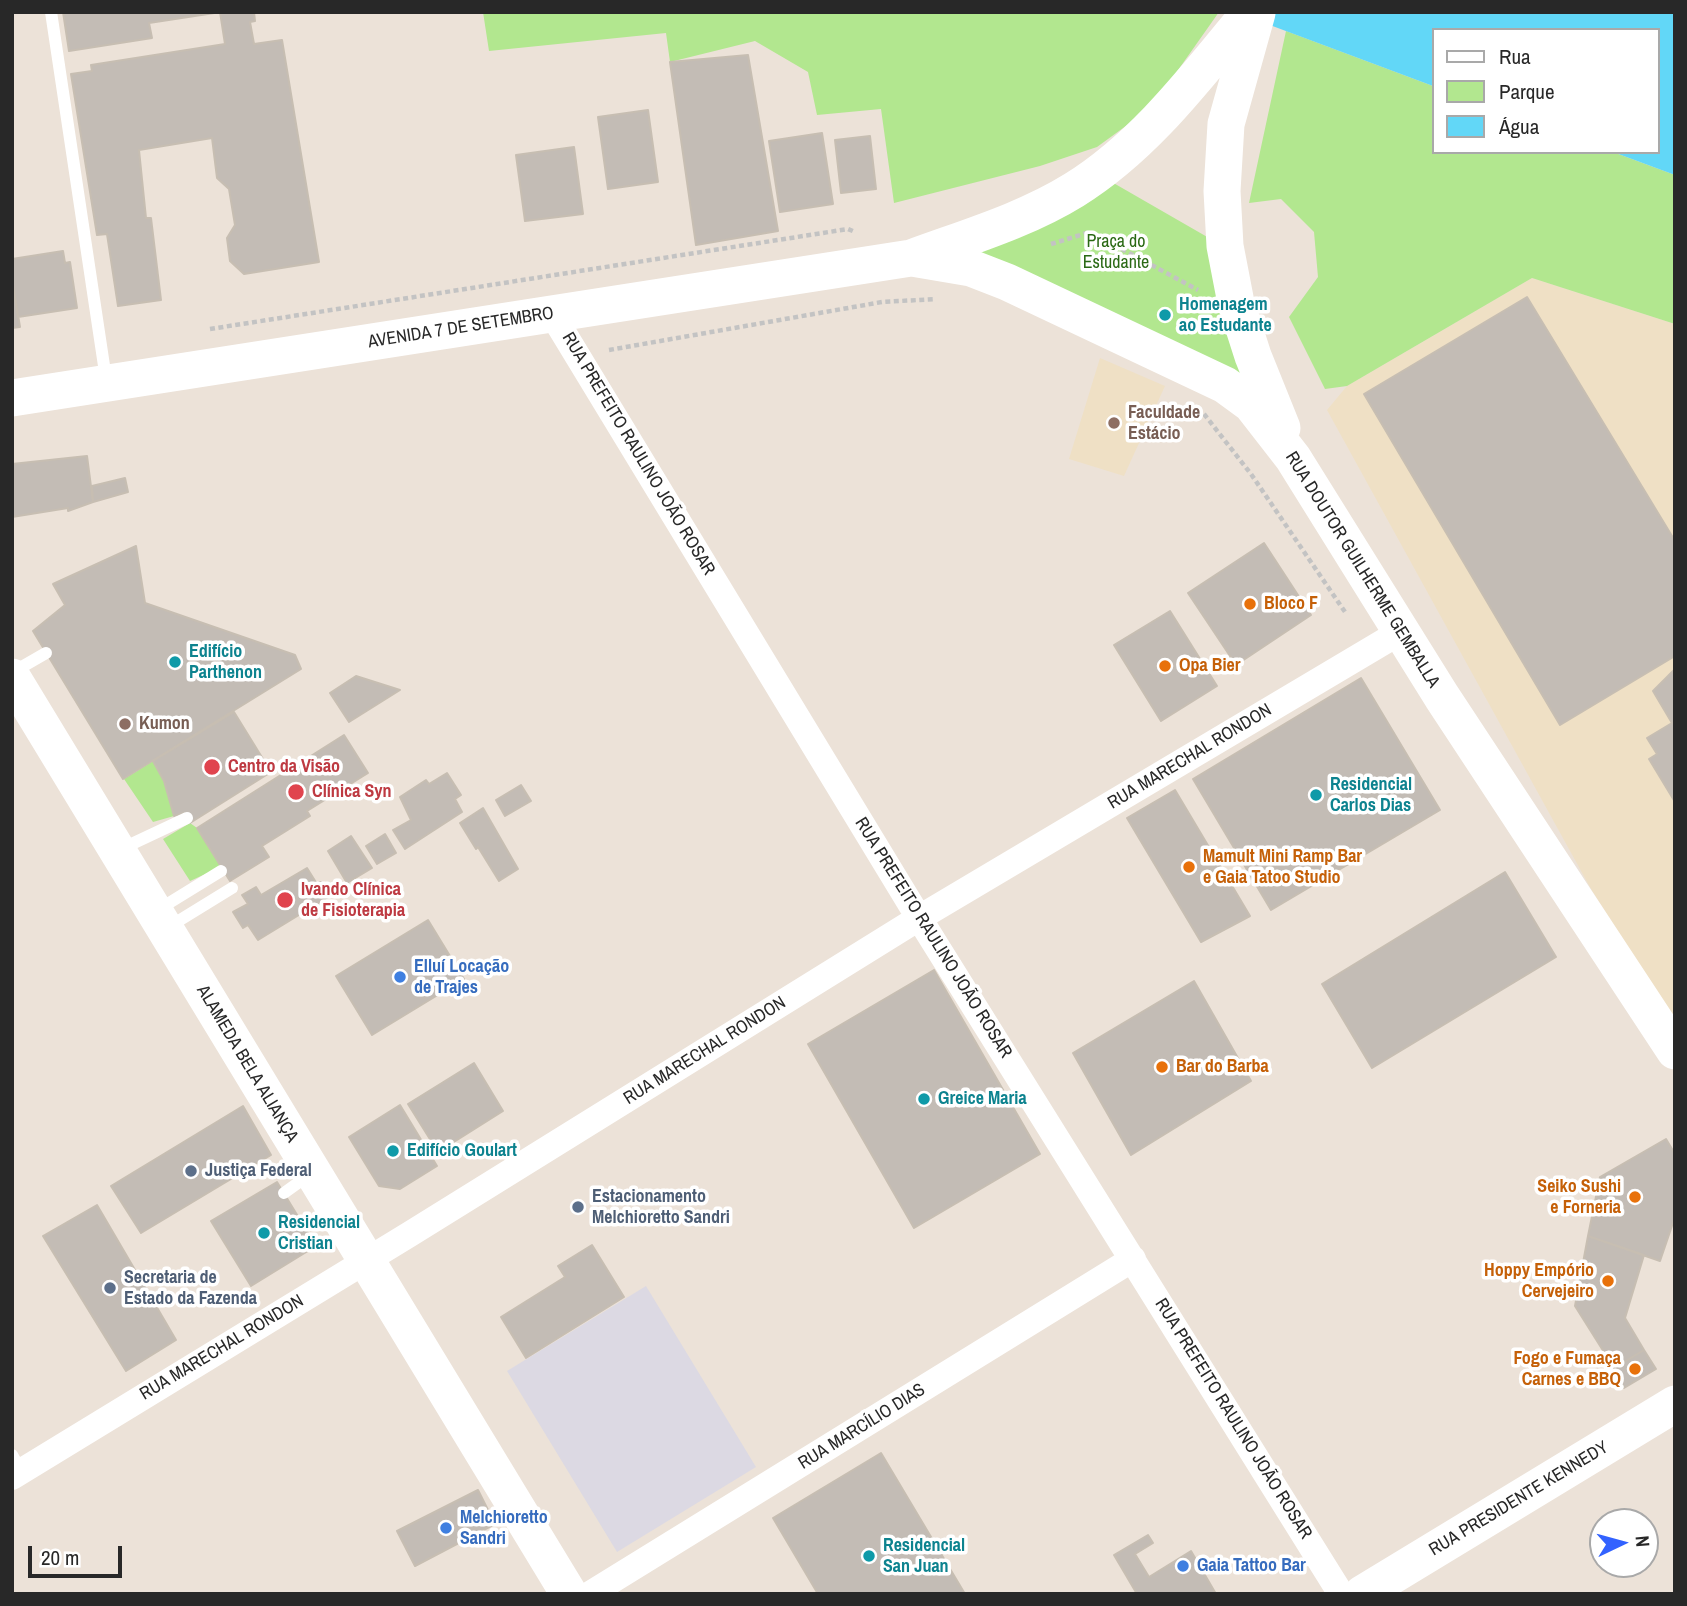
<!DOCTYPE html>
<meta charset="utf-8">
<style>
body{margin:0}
#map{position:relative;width:1687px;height:1606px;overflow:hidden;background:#ece2d8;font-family:"Archivo Narrow",sans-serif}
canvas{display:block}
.frame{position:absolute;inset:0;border:14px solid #282828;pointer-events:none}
.legend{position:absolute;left:1432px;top:28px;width:228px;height:126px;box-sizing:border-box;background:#fff;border:2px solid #a9a9a9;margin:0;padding:9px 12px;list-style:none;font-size:21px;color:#282828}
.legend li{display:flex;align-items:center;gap:14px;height:35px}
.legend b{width:35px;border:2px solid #a9a9a9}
.north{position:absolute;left:1589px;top:1508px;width:70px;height:70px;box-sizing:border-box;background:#fff;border:2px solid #a9a9a9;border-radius:50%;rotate:85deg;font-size:19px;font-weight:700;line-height:28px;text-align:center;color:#282828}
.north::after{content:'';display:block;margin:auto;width:24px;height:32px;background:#3262ff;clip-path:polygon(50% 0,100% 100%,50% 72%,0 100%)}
.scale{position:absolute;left:28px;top:1546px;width:94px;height:32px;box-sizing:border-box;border:4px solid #282828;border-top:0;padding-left:9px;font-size:21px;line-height:24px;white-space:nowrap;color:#282828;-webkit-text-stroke:5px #fff;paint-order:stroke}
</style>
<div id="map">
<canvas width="1687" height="1606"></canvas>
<div class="frame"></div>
<ul class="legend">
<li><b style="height:9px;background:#fff"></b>Rua</li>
<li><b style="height:19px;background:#b2e78f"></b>Parque</li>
<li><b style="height:19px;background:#62d7f7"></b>Água</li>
</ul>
<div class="north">N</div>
<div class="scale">20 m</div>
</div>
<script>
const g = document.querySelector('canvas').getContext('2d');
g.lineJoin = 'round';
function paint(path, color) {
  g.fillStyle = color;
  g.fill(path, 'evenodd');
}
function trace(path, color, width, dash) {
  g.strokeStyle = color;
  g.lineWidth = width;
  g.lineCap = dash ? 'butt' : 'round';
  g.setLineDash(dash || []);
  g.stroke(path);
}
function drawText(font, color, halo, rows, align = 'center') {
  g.font = font + ' "Archivo Narrow",sans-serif';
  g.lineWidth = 7;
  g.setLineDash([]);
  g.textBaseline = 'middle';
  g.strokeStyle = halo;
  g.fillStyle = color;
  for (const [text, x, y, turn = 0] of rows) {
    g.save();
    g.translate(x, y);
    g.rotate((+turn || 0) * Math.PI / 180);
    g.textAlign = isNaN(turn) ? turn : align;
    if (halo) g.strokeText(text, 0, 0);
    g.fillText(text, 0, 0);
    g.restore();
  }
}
paint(new Path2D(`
 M646 1286 756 1467 617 1552 507 1371Z`), '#dcd9e3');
paint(new Path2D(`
 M1532 278 1675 324V1022L1591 889 1327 410 1347 386Z
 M1100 358 1165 386 1124 476 1069 459Z`), '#efe0c5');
paint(new Path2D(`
 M483 12H1219L1152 107 1097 147 1040 166 894 203 881 109 817 115 808 72 755 41 670 62 666 33 489 51Z
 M1286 31 1433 86V152H1613L1675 175V324L1532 278 1347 386 1325 389 1289 317 1318 277 1314 232 1281 199 1249 203Z
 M1110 181 1209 238 1269 408 978 254Z
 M153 761 164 781 174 816 153 822 124 779Z
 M190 823 197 828 221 867 190 881 163 839Z`), '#b2e78f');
paint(new Path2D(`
 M1235 12H1675V175L1613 152H1657V30H1433V86Z`), '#62d7f7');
const building = new Path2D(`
 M63 12H221L149 23 152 38 69 51Z
 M220 12H254L255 21 250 22 254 44 282 40 319 262 244 274 230 261 227 238 235 225 229 189 217 178 212 138 139 150 146 218H151L161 300 118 306 107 234 97 235 71 74 92 71 91 65 225 44Z
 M748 55 778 231 696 245 670 62Z
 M648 110 658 182 608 189 598 117Z
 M822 133 833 204 780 212 769 141Z
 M870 136 876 189 841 193 835 140Z
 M574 147 583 214 525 221 516 155Z
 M63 251 65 263 70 262 77 308 18 317 12 279V259Z
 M12 279 20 327 12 328Z
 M1527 297 1675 541V656L1560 725 1364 394Z
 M87 456 93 502 68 511V508L12 517V464Z
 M125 478 128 492 93 502 92 486Z
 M1264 543 1311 615 1236 665 1188 593Z
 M136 546 145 603 295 655 301 669 123 779 33 631 65 605 53 584Z
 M1170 611 1217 686 1161 721 1114 645Z
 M1675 669V802L1649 759 1657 754 1647 738 1672 723 1653 691Z
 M356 676 400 690 349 722 330 693Z
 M1361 678 1440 810 1271 910 1193 779Z
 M234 712 271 772 190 823 184 813 174 816 164 781 153 761Z
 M344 735 368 773 307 811 310 816 262 846 269 857 230 881 197 828Z
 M447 773 461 795 455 799 462 812 405 849 393 830 411 820 400 797 426 780 429 784Z
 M521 785 531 801 505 816 496 800Z
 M1175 790 1250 916 1201 942 1127 818Z
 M483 808 518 869 499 881 478 847 476 849 460 823Z
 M385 834 396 853 377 864 366 846Z
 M351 836 372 868 347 883 328 851Z
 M307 868 317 884 321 882 330 896 258 940 248 925 243 928 233 912 248 904 242 895 256 887 261 895Z
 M1505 872 1556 957 1372 1068 1322 984Z
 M428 920 464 979 372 1035 336 976Z
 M934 970 1040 1154 914 1228 808 1044Z
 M1194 981 1251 1081 1131 1155 1073 1053Z
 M474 1063 503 1111 438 1152 408 1104Z
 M400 1105 437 1166 400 1189 379 1186 349 1137Z
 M243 1106 271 1155 141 1233 111 1186Z
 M1666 1139 1675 1154V1217L1660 1261 1588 1236 1600 1177Z
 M277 1182 316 1246 251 1286 211 1221Z
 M97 1205 176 1340 126 1371 43 1236Z
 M1588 1236 1644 1255 1625 1318 1644 1350 1614 1368 1575 1306Z
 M592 1245 624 1297 526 1358 501 1317 565 1277 558 1266Z
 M1644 1350 1656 1369 1624 1388 1614 1368Z
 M881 1453 965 1594H818L773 1518Z
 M478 1490 495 1524 415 1566 397 1531Z
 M1148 1535 1153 1543 1135 1554 1149 1577 1191 1551 1216 1594H1137L1114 1555Z`);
paint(building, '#c3bcb5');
trace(building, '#c7beb2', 2);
trace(new Path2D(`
 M1051 244 1090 232 1198 290
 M210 329 848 229 855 232
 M609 350 882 302 936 299
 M1204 414 1251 474 1345 612`), '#c3c3c3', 4.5, [5, 3.5]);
trace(new Path2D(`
 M51 12 106 379
 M13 672 46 653
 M121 849 187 818
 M156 911 221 871
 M167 928 232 888
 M284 1193 309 1175
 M12 1455 21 1471`), '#fff', 12);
trace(new Path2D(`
 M552 314 919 918 1341 1594
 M12 1477 410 1234 919 918 1402 631
 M590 1594 1133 1259`), '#fff', 26);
trace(new Path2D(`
 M1257 13 1226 124 1222 191 1225 246 1236 303 1253 356 1282 428
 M912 258 971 268 1007 282 1225 385 1251 404 1293 458 1442 697 1675 1051
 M12 398 911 258C965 238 1024 221 1074 190 1145 146 1197 76 1250 12
 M12 677 569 1594
 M1362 1594 1675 1404`), '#fff', 37);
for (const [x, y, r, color] of [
 [1165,315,7,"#0f9aa8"],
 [1114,423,7,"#8d6e63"],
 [1250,604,7,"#e8710a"],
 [175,662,7,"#0f9aa8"],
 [1165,666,7,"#e8710a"],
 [125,724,7,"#8d6e63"],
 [212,767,9,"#e0444e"],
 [296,792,9,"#e0444e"],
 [1316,795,7,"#0f9aa8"],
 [1189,867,7,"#e8710a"],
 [285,900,9,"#e0444e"],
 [400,977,7,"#3f7fe0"],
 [1162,1067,7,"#e8710a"],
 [924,1099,7,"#0f9aa8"],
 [393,1151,7,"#0f9aa8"],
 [191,1171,7,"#5c6f8a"],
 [1635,1197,7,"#e8710a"],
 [578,1207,7,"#5c6f8a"],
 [264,1233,7,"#0f9aa8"],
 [1608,1281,7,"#e8710a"],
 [110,1288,7,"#5c6f8a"],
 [1635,1369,7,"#e8710a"],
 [446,1528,7,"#3f7fe0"],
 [869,1556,7,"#0f9aa8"],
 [1183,1566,7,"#3f7fe0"]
]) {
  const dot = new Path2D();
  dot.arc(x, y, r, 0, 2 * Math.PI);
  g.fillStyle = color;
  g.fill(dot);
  trace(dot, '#fff', 2.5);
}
drawText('18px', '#2a6914', '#fff', [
 ["Praça do",1116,242],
 ["Estudante",1116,263]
]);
drawText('bold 18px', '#0d838f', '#fff', [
 ["Homenagem",1179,305],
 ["ao Estudante",1179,326],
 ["Edifício",189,652],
 ["Parthenon",189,673],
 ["Residencial",1330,785],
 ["Carlos Dias",1330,806],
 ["Greice Maria",938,1099],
 ["Edifício Goulart",407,1151],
 ["Residencial",278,1223],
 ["Cristian",278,1244],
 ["Residencial",883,1546],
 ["San Juan",883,1567]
], 'left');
drawText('18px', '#282828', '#fff', [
 ["AVENIDA 7 DE SETEMBRO",461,328,-9],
 ["RUA PREFEITO RAULINO JOÃO ROSAR",638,454,59],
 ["RUA DOUTOR GUILHERME GEMBALLA",1362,570,58],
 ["RUA MARECHAL RONDON",1190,757,-31],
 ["RUA PREFEITO RAULINO JOÃO ROSAR",933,938,58],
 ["RUA MARECHAL RONDON",705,1051,-32],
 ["ALAMEDA BELA ALIANÇA",247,1064,59],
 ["RUA MARECHAL RONDON",222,1348,-31],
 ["RUA PREFEITO RAULINO JOÃO ROSAR",1233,1419,58],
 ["RUA MARCÍLIO DIAS",862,1427,-32],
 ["RUA PRESIDENTE KENNEDY",1519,1499,-31]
]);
drawText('bold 18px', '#785e54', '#fff', [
 ["Faculdade",1128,413],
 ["Estácio",1128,434],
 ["Kumon",139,724]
], 'left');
drawText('bold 18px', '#c56008', '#fff', [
 ["Bloco F",1264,604],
 ["Opa Bier",1179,666],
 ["Mamult Mini Ramp Bar",1203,857],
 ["e Gaia Tatoo Studio",1203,878],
 ["Bar do Barba",1176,1067],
 ["Seiko Sushi",1621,1187,"right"],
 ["e Forneria",1621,1208,"right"],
 ["Hoppy Empório",1594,1271,"right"],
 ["Cervejeiro",1594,1292,"right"],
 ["Fogo e Fumaça",1621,1359,"right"],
 ["Carnes e BBQ",1621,1380,"right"]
], 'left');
drawText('bold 18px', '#be3a42', '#fff', [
 ["Centro da Visão",228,767],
 ["Clínica Syn",312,792],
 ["Ivando Clínica",301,890],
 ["de Fisioterapia",301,911]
], 'left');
drawText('bold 18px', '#366cbe', '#fff', [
 ["Elluí Locação",414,967],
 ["de Trajes",414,988],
 ["Melchioretto",460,1518],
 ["Sandri",460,1539],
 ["Gaia Tattoo Bar",1197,1566]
], 'left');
drawText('bold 18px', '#4e5e75', '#fff', [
 ["Justiça Federal",205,1171],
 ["Estacionamento",592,1197],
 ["Melchioretto Sandri",592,1218],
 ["Secretaria de",124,1278],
 ["Estado da Fazenda",124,1299]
], 'left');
</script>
